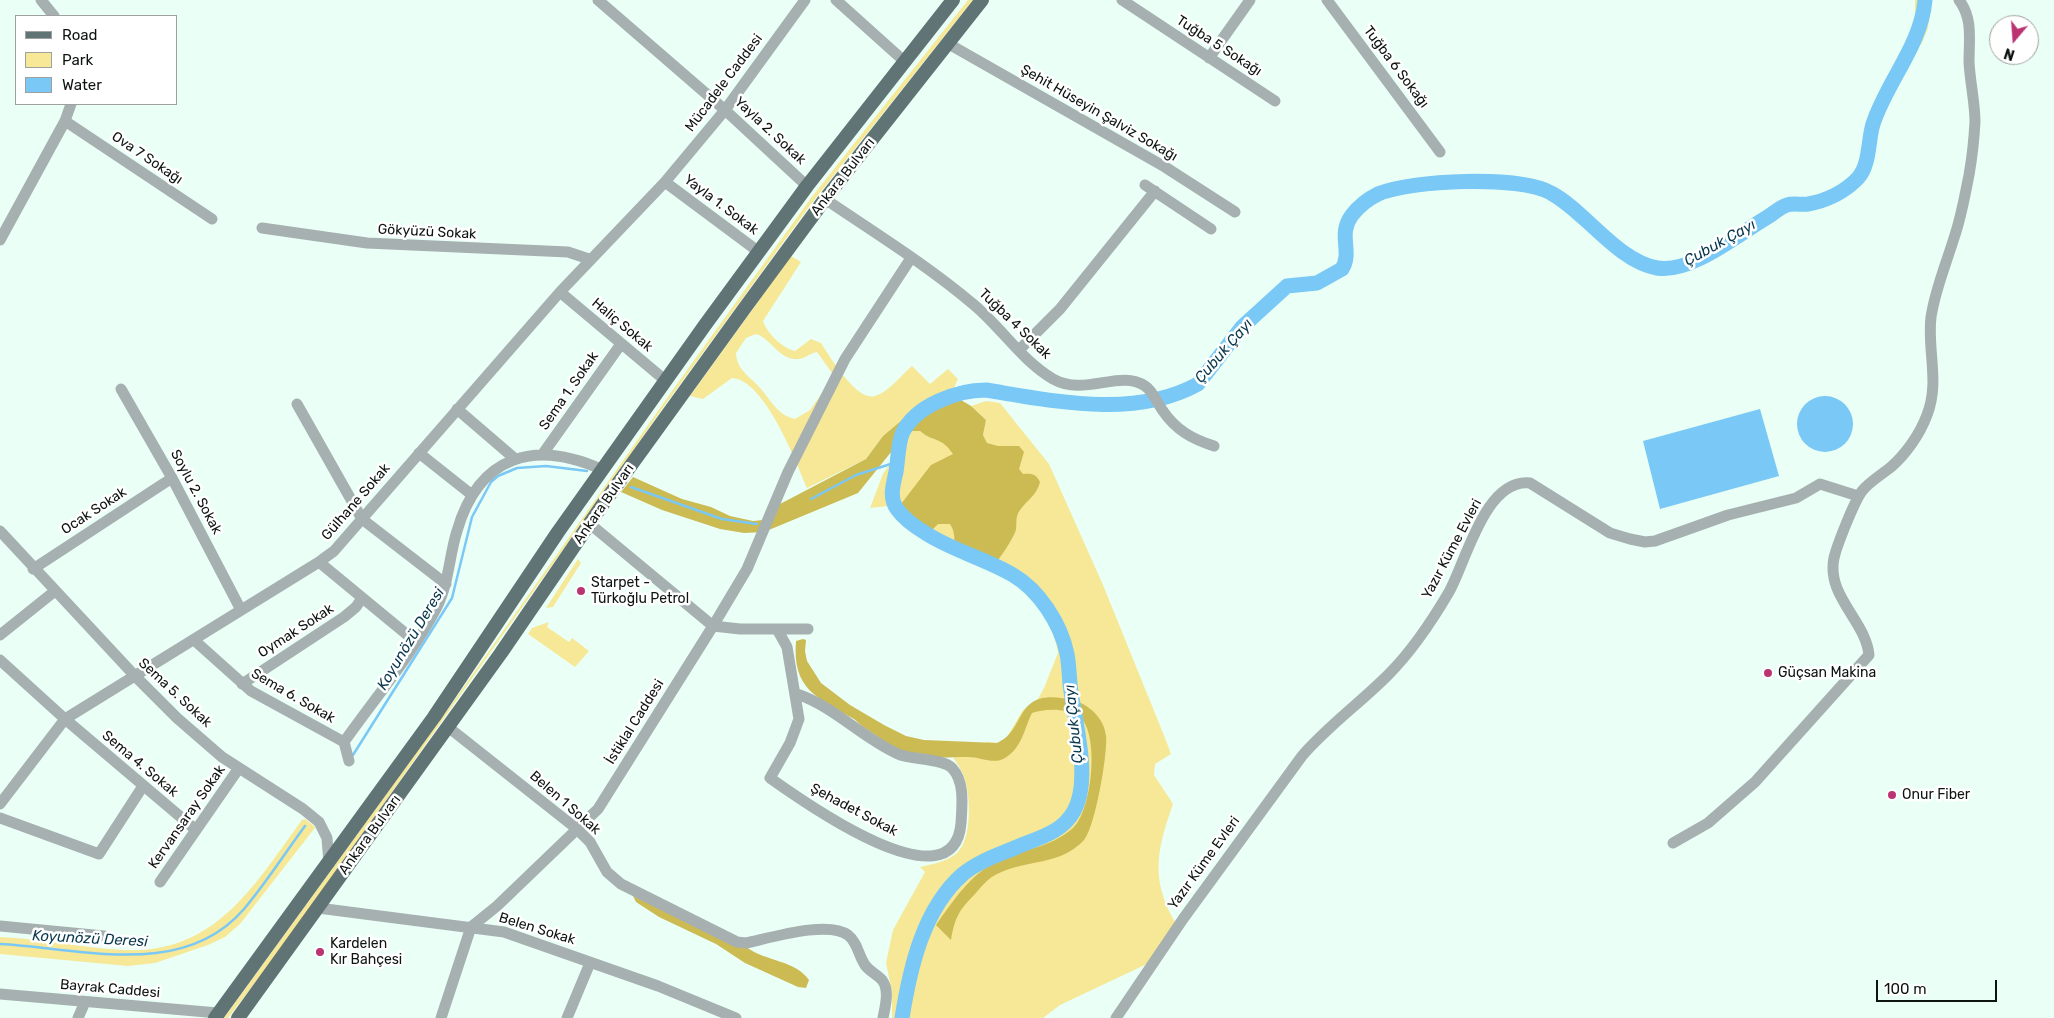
<!DOCTYPE html>
<meta charset="utf-8">
<style>
body{margin:0}
#map{position:relative;width:2054px;height:1018px;overflow:hidden;background:#eafff6;font-family:Rubik,sans-serif}
canvas{display:block}
.legend{position:absolute;left:15px;top:15px;width:162px;height:90px;box-sizing:border-box;background:#fff;border:1px solid #9ea1a0;margin:0;padding:6px 9px;list-style:none;font-size:15px;color:#0d1411}
.legend li{display:flex;align-items:center;gap:10px;height:25px}
.legend b{width:25px;border:1px solid #9ea1a0}
.north{position:absolute;left:1989px;top:15px;width:50px;height:50px;box-sizing:border-box;background:#fff;border:1px solid #9ea1a0;border-radius:50%;rotate:198deg;font-size:14px;font-weight:700;line-height:20px;text-align:center;color:#0d1411}
.north::after{content:'';display:block;margin:auto;width:18px;height:22px;background:#bc3371;clip-path:polygon(50% 0,100% 100%,50% 72%,0 100%)}
.scale{position:absolute;left:1876px;top:980px;width:121px;height:22px;box-sizing:border-box;border:2px solid #0d1411;border-top:0;padding-left:6px;font-size:15px;line-height:18px;white-space:nowrap;color:#0d1411;-webkit-text-stroke:4px #fff;paint-order:stroke}
</style>
<div id="map">
<canvas width="2054" height="1018"></canvas>
<ul class="legend">
<li><b style="height:6px;background:#617475"></b>Road</li>
<li><b style="height:14px;background:#f6e896"></b>Park</li>
<li><b style="height:14px;background:#7ac8f5"></b>Water</li>
</ul>
<div class="north">N</div>
<div class="scale">100 m</div>
</div>
<script>
const g = document.querySelector('canvas').getContext('2d');
g.lineJoin = 'round';
function paint(path, color) {
  g.fillStyle = color;
  g.fill(path, 'evenodd');
}
function trace(path, color, width, dash) {
  g.strokeStyle = color;
  g.lineWidth = width;
  g.lineCap = dash ? 'butt' : 'round';
  g.setLineDash(dash || []);
  g.stroke(path);
}
function drawText(font, color, halo, rows, align = 'center') {
  g.font = font + ' Rubik,sans-serif';
  g.lineWidth = 5;
  g.setLineDash([]);
  g.textBaseline = 'middle';
  g.strokeStyle = halo;
  g.fillStyle = color;
  for (const [text, x, y, turn = 0] of rows) {
    g.save();
    g.translate(x, y);
    g.rotate((+turn || 0) * Math.PI / 180);
    g.textAlign = isNaN(turn) ? turn : align;
    if (halo) g.strokeText(text, 0, 0);
    g.fillText(text, 0, 0);
    g.restore();
  }
}
paint(new Path2D(`
 M968 0H973L811 204 665 405 286 942 228 1018H224L451 705 672 391 811 198Z
 M1915 0H1931L1928 28 1921 45 1909 36 1915 16Z
 M791 256 801 262 763 321C767 333 782 348 795 351L811 339 821 343C830 357 857 402 875 396 889 392 901 375 912 366L930 384 948 369 958 379 951 394 920 405 883 436 866 459 807 488C796 462 765 380 732 378L703 399 690 396ZM756 334C772 339 779 361 799 359 806 358 810 353 817 352L832 373 827 386 810 410 795 419C777 415 771 400 760 388 750 376 737 371 736 353L746 338Z
 M986 401 1000 403 1049 464 1103 585 1165 738 1171 754 1155 764 1154 775 1173 804C1157 849 1150 879 1175 922L1149 963 1060 1005 1043 1018H892V992L886 963 893 930 925 872 920 867C932 864 947 862 957 853 972 839 971 796 964 777 962 770 957 764 953 757L987 742 998 743 1007 737 1023 710 1038 699 1044 688 1058 653 1056 643 1047 617 1012 579 919 534 903 522 888 506 870 508 883 474 912 431H920C938 446 964 443 987 444L983 435 986 420 971 406Z
 M578 559 581 563 553 607 546 608Z
 M549 622 547 627 569 642 572 638 589 651 575 667 528 634 532 628Z
 M305 819 315 827 314 829 240 924 225 937 208 945 155 963 128 966 0 954V937C42 939 83 948 125 950 216 954 255 884 302 820Z`), '#f6e896');
paint(new Path2D(`
 M951 394 971 406 986 420 983 435 987 443 998 446H1019L1024 452 1019 469 1023 474C1032 473 1036 474 1040 482 1037 495 1027 500 1020 510 1015 517 1017 522 1016 529 1016 534 1000 559 996 562L958 553C952 543 957 534 950 524H938L925 537 919 534 918 520 902 511 901 504 931 465 953 454C941 436 934 443 920 431H912L896 446 858 493 764 532 744 533 720 529 662 510 621 492 633 477 682 499 711 507 730 516 753 521 763 520 780 504 866 459 883 436 920 405Z
 M803 639 806 640 805 651 807 661 821 683 850 705 884 725 906 736 924 740 997 743C1028 730 1012 686 1072 700 1089 704 1104 718 1106 736 1108 753 1095 828 1084 840 1060 866 1027 859 997 874 987 879 982 886 975 894 959 910 955 917 951 940L936 925C956 897 973 870 1006 857 1029 849 1054 845 1073 828 1092 811 1100 735 1080 717 1069 708 1044 708 1032 713 1024 729 1022 748 1005 758 994 765 981 757 968 757 949 757 925 760 908 753 891 747 877 736 862 726 859 724 857 721 854 719 817 698 792 689 796 641Z
 M633 896 746 947C767 962 795 960 809 980L806 988 798 987 745 963 716 944 659 917 636 902Z`), '#ccba53');
paint(new Path2D(`
 M1797 424a28 28 0 1 1 56 0a28 28 0 1 1-56 0Z
 M1760 409 1779 476 1660 509 1643 441Z`), '#7ac8f5');
trace(new Path2D(`
 M631 487 722 519 757 524
 M811 499 856 475 897 462
 M353 755 452 598 472 517 491 482 498 476 517 468 546 466 587 471
 M0 944C81 948 183 980 244 909 266 883 285 853 305 826`), '#7ac8f5', 2.5);
trace(new Path2D(`
 M902 1018C910 968 923 909 963 874 979 861 998 855 1017 847 1038 838 1062 833 1074 811 1092 779 1074 720 1070 684 1069 674 1069 664 1067 654 1061 624 1039 590 1013 575 986 559 954 551 927 534 917 528 904 519 897 509 889 498 893 485 896 472 898 460 898 445 902 434 915 405 958 390 986 390 1054 401 1135 419 1198 384L1242 327 1287 286 1317 283 1342 269C1353 251 1337 235 1352 215 1359 206 1368 199 1378 194 1411 180 1519 175 1551 193 1585 211 1617 261 1657 268 1690 274 1739 234 1766 218 1773 214 1780 207 1787 205 1793 203 1801 205 1808 204 1826 201 1845 192 1858 178 1870 165 1868 140 1873 124 1887 81 1921 46 1925 0`), '#7ac8f5', 15);
trace(new Path2D(`
 M41 0 54 16
 M598 0 725 110 807 186
 M836 0 904 61
 M1122 0 1275 101
 M1327 0 1440 152
 M947 43 1165 167 1235 212
 M1209 58 1250 0
 M65 121 212 219
 M665 182 759 252
 M1145 185 1211 229
 M825 199C875 233 927 265 973 304 1001 327 1022 361 1053 379 1085 397 1120 369 1145 386 1153 391 1157 403 1163 411 1176 430 1192 439 1214 446
 M262 228 367 243 568 252 589 259
 M0 240 65 121 71 104
 M560 292 666 381
 M1019 350 1060 309 1155 191
 M121 389 172 478 241 610
 M297 404 362 519 446 584
 M457 409 514 458
 M419 453 472 495
 M542 455 621 344
 M590 524 713 626 740 629H777L787 647 799 719 790 743 770 778C801 800 954 910 961 823 962 805 965 782 952 768 943 758 911 760 898 754 862 738 835 707 797 694
 M0 531 135 676 177 718 222 757 303 809 319 822 327 838 329 864
 M319 562 416 642
 M33 569 172 478
 M777 629H808
 M0 635 55 591
 M194 640 251 691 344 742 349 761
 M0 660 65 719 196 830
 M242 684 344 617 356 607 362 598
 M448 727 577 829 590 842 607 872 621 884 737 942 746 943C770 938 828 920 848 935 858 943 858 955 865 965 870 972 877 974 882 980 890 990 885 1007 883 1018
 M344 742C375 698 412 655 437 607 449 583 449 556 457 531 479 455 535 439 603 470
 M0 804 65 719 319 562 334 551 560 292 665 182 725 110 805 0
 M0 818 99 854 143 786
 M1673 843 1708 823 1755 782 1869 655C1866 621 1826 596 1834 558 1837 545 1854 502 1862 491 1869 482 1881 475 1891 467 1906 454 1920 434 1927 415 1940 382 1927 350 1931 317 1935 290 1946 264 1954 238 1961 218 1965 195 1969 175 1972 158 1974 140 1975 122 1975 102 1970 82 1969 62 1969 40 1973 18 1959 0
 M160 882 239 768
 M318 908 504 932 658 986 736 1018
 M0 926 104 936
 M0 994 218 1013
 M78 1018 85 1002
 M441 1018 471 927 497 906 598 809 713 626 747 569 788 472 845 359 911 258
 M567 1018 590 963
 M1116 1018 1183 919 1302 756C1328 726 1360 703 1388 675 1411 652 1432 621 1449 592 1466 562 1485 478 1530 483L1610 533 1630 539 1645 542 1655 541 1728 515 1796 498 1820 484 1858 496`), '#a6b0b1', 11);
trace(new Path2D(`
 M215 1018 434 717 558 532 705 325 807 186 953 0
 M238 1018 501 653 603 504 744 309 825 199 982 0`), '#617475', 14);
for (const [x, y, r, color] of [
 [581,591,5,"#bc3371"],
 [1768,673,5,"#bc3371"],
 [1892,795,5,"#bc3371"],
 [320,952,5,"#bc3371"]
]) {
  const dot = new Path2D();
  dot.arc(x, y, r, 0, 2 * Math.PI);
  g.fillStyle = color;
  g.fill(dot);
  trace(dot, '#fff', 2);
}
drawText('14px', '#0d1411', '#fff', [
 ["Tuğba 5 Sokağı",1219,46,33],
 ["Tuğba 6 Sokağı",1396,67,53],
 ["Mücadele Caddesi",724,83,-53],
 ["Şehit Hüseyin Şalviz Sokağı",1099,113,30],
 ["Yayla 2. Sokak",770,131,43],
 ["Ova 7 Sokağı",147,158,34],
 ["Ankara Bulvarı",843,177,-52],
 ["Yayla 1. Sokak",721,205,37],
 ["Gökyüzü Sokak",427,232,3],
 ["Tuğba 4 Sokak",1015,324,44],
 ["Haliç Sokak",622,325,40],
 ["Sema 1. Sokak",569,391,-55],
 ["Soylu 2. Sokak",196,492,62],
 ["Gülhane Sokak",356,502,-49],
 ["Ankara Bulvarı",604,504,-55],
 ["Ocak Sokak",94,511,-33],
 ["Yazır Küme Evleri",1452,549,-62],
 ["Oymak Sokak",296,631,-33],
 ["Sema 5. Sokak",175,693,43],
 ["Sema 6. Sokak",293,696,30],
 ["İstiklal Caddesi",635,722,-58],
 ["Sema 4. Sokak",140,764,40],
 ["Belen 1 Sokak",565,803,41],
 ["Şehadet Sokak",854,810,28],
 ["Kervansaray Sokak",187,817,-55],
 ["Ankara Bulvarı",370,835,-54],
 ["Yazır Küme Evleri",1204,863,-54],
 ["Belen Sokak",537,929,17],
 ["Bayrak Caddesi",110,989,5]
]);
drawText('14px', '#0d1411', '#fff', [
 ["Starpet -",591,583],
 ["Türkoğlu Petrol",591,599],
 ["Güçsan Makina",1778,673],
 ["Onur Fiber",1902,795],
 ["Kardelen",330,944],
 ["Kır Bahçesi",330,960]
], 'left');
drawText('italic 15px', '#0a394f', '#fff', [
 ["Çubuk Çayı",1720,243,-29],
 ["Çubuk Çayı",1224,351,-49],
 ["Koyunözü Deresi",411,639,-59],
 ["Çubuk Çayı",1074,724,-96],
 ["Koyunözü Deresi",90,939,3]
]);
</script>
